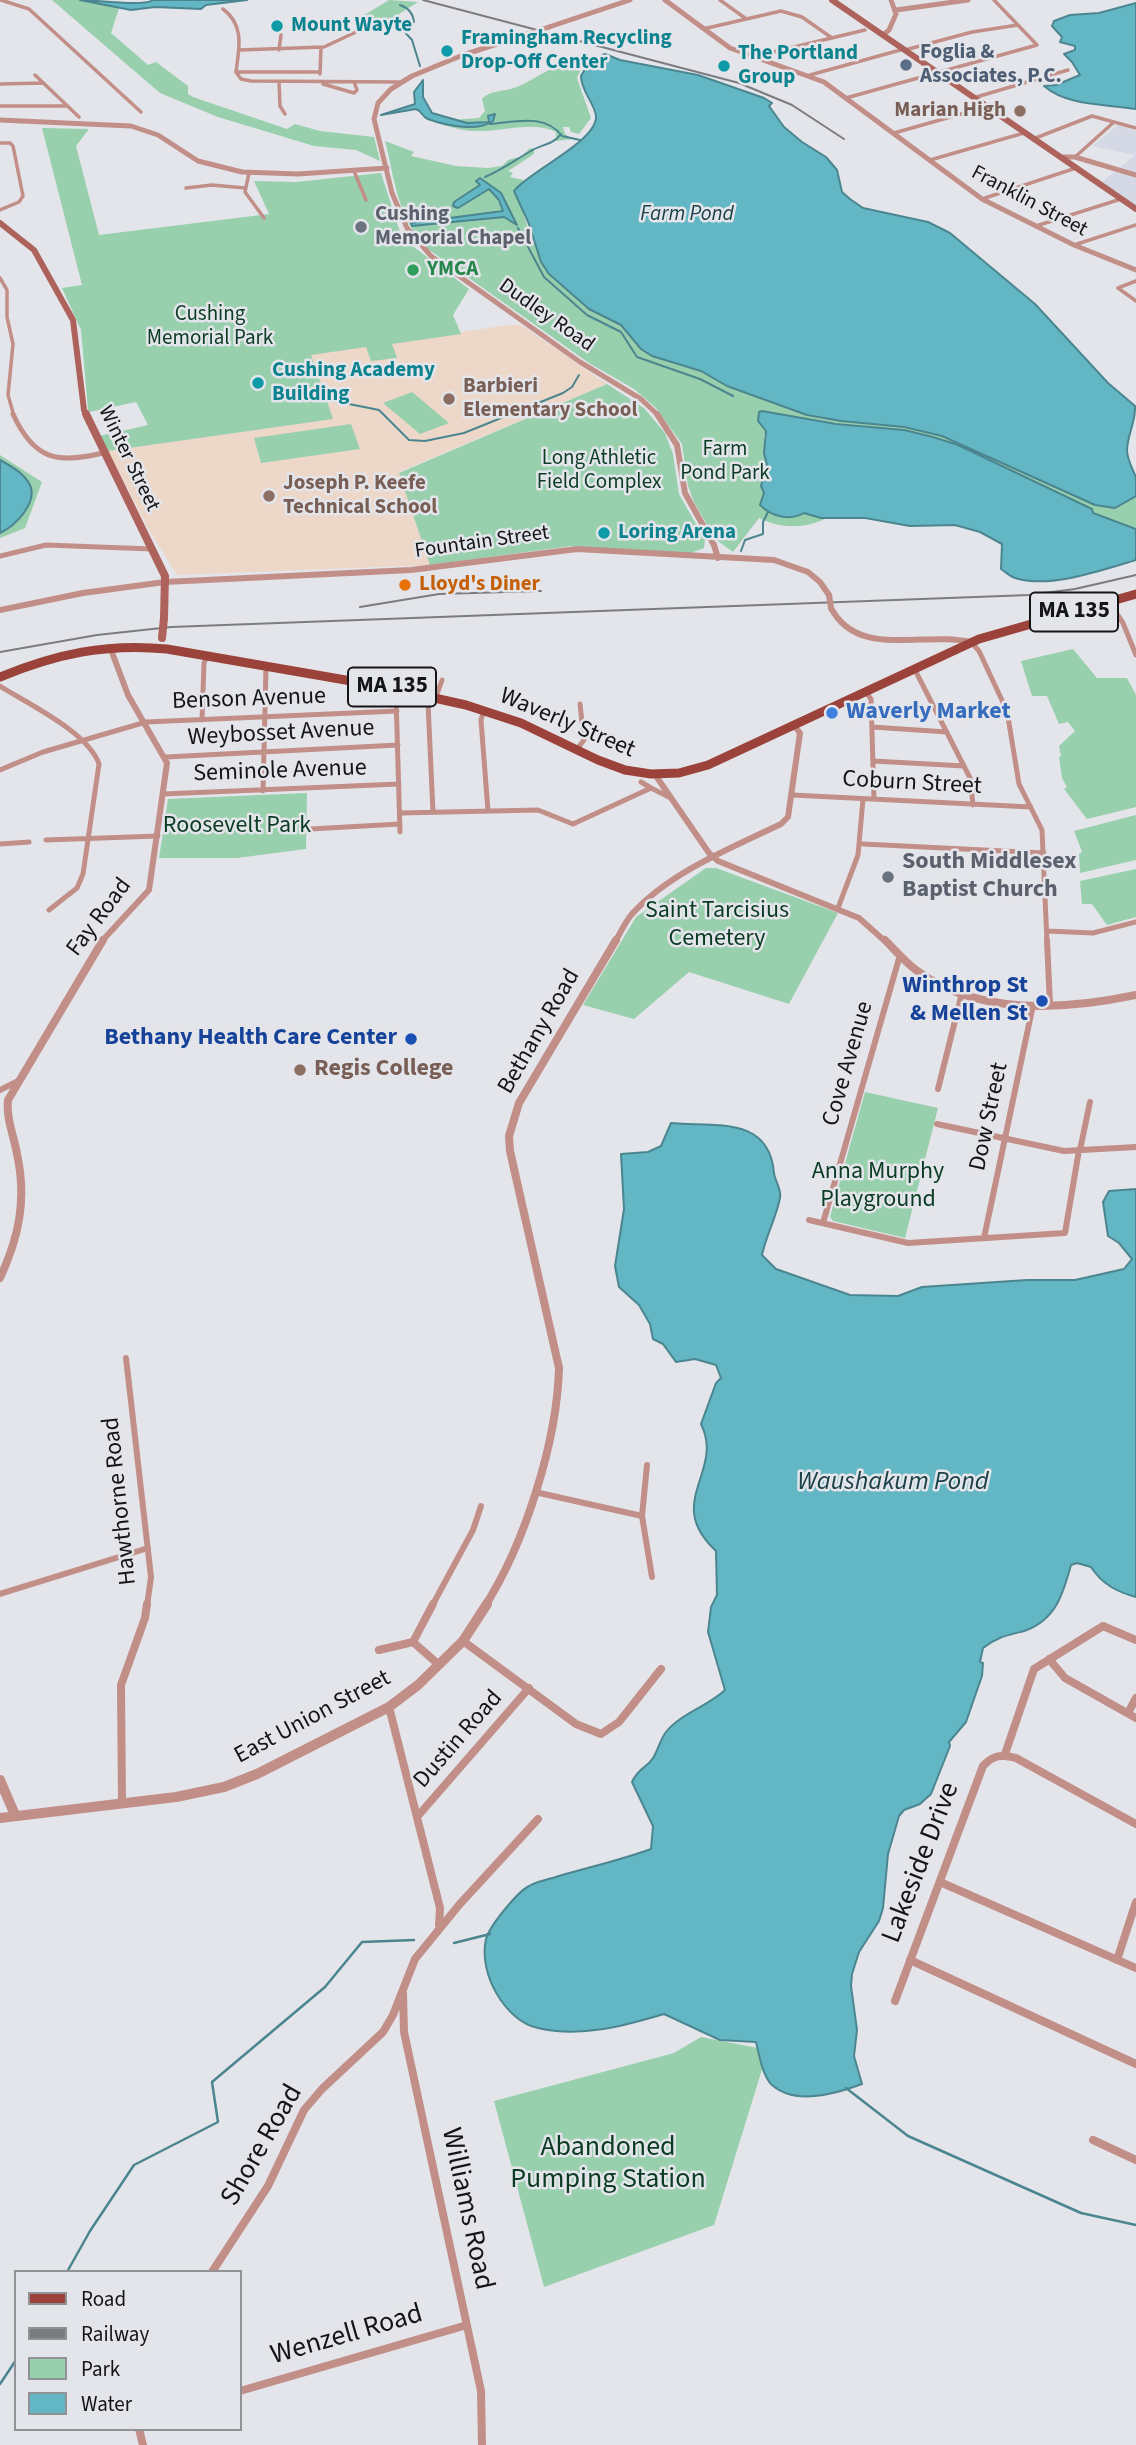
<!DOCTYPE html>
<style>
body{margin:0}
#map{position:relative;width:1136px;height:2445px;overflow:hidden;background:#e4e5ea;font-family:"Source Sans 3",sans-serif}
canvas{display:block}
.legend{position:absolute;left:14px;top:2270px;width:228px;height:161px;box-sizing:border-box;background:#e4e5ea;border:2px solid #919295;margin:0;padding:9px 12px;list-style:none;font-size:21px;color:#141516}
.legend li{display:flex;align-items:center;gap:14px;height:35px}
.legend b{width:35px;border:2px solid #919295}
</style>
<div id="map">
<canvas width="1136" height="2445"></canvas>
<ul class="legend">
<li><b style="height:9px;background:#9b423a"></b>Road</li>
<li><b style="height:9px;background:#7b7c7f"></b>Railway</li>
<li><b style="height:19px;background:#98cfad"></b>Park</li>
<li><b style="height:19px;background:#63b7c4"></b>Water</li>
</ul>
</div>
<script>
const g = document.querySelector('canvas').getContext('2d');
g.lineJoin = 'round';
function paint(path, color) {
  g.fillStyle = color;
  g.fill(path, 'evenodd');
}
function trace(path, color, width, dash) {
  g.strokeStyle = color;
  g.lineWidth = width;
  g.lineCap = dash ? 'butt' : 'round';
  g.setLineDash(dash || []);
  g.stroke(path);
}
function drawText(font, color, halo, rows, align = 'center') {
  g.font = font + ' "Source Sans 3",sans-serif';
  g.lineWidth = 5;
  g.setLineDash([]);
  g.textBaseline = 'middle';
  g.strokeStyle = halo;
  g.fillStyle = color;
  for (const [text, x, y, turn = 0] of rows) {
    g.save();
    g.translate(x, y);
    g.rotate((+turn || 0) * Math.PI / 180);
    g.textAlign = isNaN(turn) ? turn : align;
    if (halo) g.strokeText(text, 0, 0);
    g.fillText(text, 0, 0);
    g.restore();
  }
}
paint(new Path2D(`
 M1118 125 1136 131V205L1102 182 1135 155 1092 146Z`), '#d5d9e5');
paint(new Path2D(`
 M508 325H521L607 384 399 472 430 565 177 575 150 532 108 451 332 419 310 355Z`), '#ecd7c9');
paint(new Path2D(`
 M52 0H80L119 8 111 33 148 65 156 62 188 86V94L193 97 287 129 295 124 320 131 374 137 380 161 356 150 314 146 218 117 160 93Z
 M389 0 418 2 380 26 358 19Z
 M577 62 583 64 577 78 591 118 579 134 571 132 569 127H563L565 134 572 139 556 141V132C534 120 500 132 475 131 457 131 444 124 427 120L423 117C443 125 482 137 494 116H489L490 121 472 123 452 120 479 118 485 111 482 99C490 90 503 92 514 88 536 80 552 63 577 62Z
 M42 128 89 129 76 146 99 235 269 214 254 181 296 182 381 173 402 238 469 289 453 315 461 334 392 344 397 358 371 361 366 347 311 355 333 419 108 451 100 436 148 425 136 402 89 412 88 409 81 330 62 288 82 285Z
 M385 141 414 152 411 156 456 166 488 168 502 166 508 160 522 156 530 148 534 149V154L508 171 513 173 510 177 524 180 514 190 542 264 550 275 585 306 621 325 652 356 701 371 717 381 807 415 841 421 904 427 942 436 1095 505 1115 508 1136 496V529L1093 513 1077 502 940 439 904 430 836 424 761 411 758 421 766 431 764 436 767 465 761 486 764 493 760 505C773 515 789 521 804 513L827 518C805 529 781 529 759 518L733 552 715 539 694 502 688 486 682 444 656 408 634 389 589 363 425 247C396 213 395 179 385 141Z
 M607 384 644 408 665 433 673 454 679 494 705 540 704 548 688 554 571 546 430 565 399 473Z
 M412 392 449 423 420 434 383 403Z
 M351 424 360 449 261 463 254 438Z
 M0 455 42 482 25 528 0 538Z
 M1073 649 1097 678H1127L1136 695V807L1087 819 1064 789 1067 787 1062 778 1059 757 1061 756 1059 746 1075 731 1068 722 1059 724 1047 696H1032L1021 661Z
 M307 793 306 849 237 858H159L168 799Z
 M1136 815V860L1080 873 1079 854 1082 852 1074 831Z
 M706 868H716L838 913 789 1004 689 972 634 1019 583 1005 636 917Z
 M1136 869V917L1107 925 1092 904H1082L1080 881Z
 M865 1092 938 1108 905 1238 833 1221 830 1217Z
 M701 2037 768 2050 714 2225 544 2287 494 2101 674 2053Z`), '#98cfad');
const water = new Path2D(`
 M80 0C97 0 144 7 153 0H247L206 5 201 9 155 7 131 10Z
 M1136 3V109C1104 104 1067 106 1044 86L1056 85 1080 75 1072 62 1064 54 1075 50V46L1060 42 1062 37 1052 26 1054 21 1070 15 1099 13Z
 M605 54 620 60 698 75 764 98 772 103 769 106 784 127 802 142 826 157 837 170 842 192 850 199 863 208 928 222 950 233 1035 304 1108 383 1135 406C1136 422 1127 435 1127 451 1128 462 1133 469 1136 478 1136 483 1136 491 1136 496L1115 508 1095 505 942 436 904 427 841 421 807 415 727 386 701 371 652 356 641 349 621 325 589 309 549 274 541 262 529 224 514 191C528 172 598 141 596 116 594 102 581 91 581 76L588 64 605 60 602 55Z
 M423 80V97L432 113 467 123 489 122 488 116 495 114 493 121C478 132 447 126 428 119 421 116 423 112 416 109L381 115 415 104 414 92Z
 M480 178 501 193 517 225 504 217 412 226 411 223 503 211 499 200 489 189 458 208 453 206 454 202 480 185 476 181Z
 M762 411 836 424 904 430 933 437 958 445 1092 509 1093 513 1136 529V560C1102 570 1050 589 1015 578 1009 576 1006 572 1001 569L1002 544 980 532 955 525 910 526 865 518H821L804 513C790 521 772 517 760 505L764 493 761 486 767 465 764 453 766 431 758 421 759 412Z
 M0 460C11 466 24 473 30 485 38 503 15 526 0 533Z
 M671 1123C714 1127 769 1115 774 1173 775 1181 782 1190 780 1198 776 1218 766 1236 762 1255L776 1269 850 1295 898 1296 922 1287 1027 1280H1075L1124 1269 1132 1259 1119 1243 1108 1236 1103 1202 1109 1191 1136 1189V1597C1117 1592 1102 1584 1091 1567L1077 1563 1071 1565C1063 1594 1056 1620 1024 1631 1009 1635 996 1637 983 1648L980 1662 983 1663 982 1676 966 1722 949 1742 950 1746 931 1794 920 1804 904 1810 899 1816 888 1854 883 1908 879 1921 859 1952 852 1974 851 1986 857 2030 854 2056 862 2084C835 2094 794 2106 771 2084 762 2074 759 2054 756 2042L720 2040 664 2014C624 2026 580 2038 538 2028 505 2021 478 1973 486 1939 489 1927 517 1892 529 1886 537 1881 550 1879 559 1876 590 1867 621 1860 651 1849L653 1826 632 1782C639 1767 647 1768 653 1758 658 1750 660 1740 666 1732 681 1713 707 1707 725 1690L708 1632 711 1607 717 1595 716 1551C663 1502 725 1472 701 1424L716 1383 721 1378 716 1365 695 1359 676 1362 663 1344 653 1339 650 1324 639 1305 619 1287 615 1266 624 1209 621 1154 648 1152 661 1146Z`);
paint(water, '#63b7c4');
trace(water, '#4b8690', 2);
trace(new Path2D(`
 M400 5C409 8 413 13 414 22L401 28 412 40 420 66
 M490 124C515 122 545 113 562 136L580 140
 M485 177C502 170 515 160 531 151 542 144 553 145 561 134
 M518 228 544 277 587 315 621 332 637 357 700 379 733 396
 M334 401 379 410 409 440 425 441 464 433 563 393 572 387 579 375
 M741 551 745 540 763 534V522L768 512`), '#4b8690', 2);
trace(new Path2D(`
 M454 1943 490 1934
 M846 2088 908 2136 1081 2213 1136 2225
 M67 2272 90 2231 134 2165 218 2122 212 2082 325 1987 362 1942 414 1940
 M0 2384 16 2360`), '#4b8690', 2.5);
trace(new Path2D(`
 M1 0 29 9 141 112
 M720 0 745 18
 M223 9C245 25 239 49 236 72
 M703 29 781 11 802 17 832 38
 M239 50 324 47 373 24
 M279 50 281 35
 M905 50 972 32 1018 25
 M752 57 865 30
 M236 72 241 79 251 81 399 82
 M236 72H320
 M320 74 321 48
 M35 75 79 117
 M810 75 904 49
 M279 81 280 106 285 114
 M0 84 43 83
 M323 84 354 93 357 90 354 82
 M846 98 1037 45 994 0
 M973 98 1068 70
 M0 106H67
 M894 133 986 107
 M1033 139 1092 116 1136 128
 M0 143H10L13 146 23 196 19 202 0 210
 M1075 157 1114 122
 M930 160 1024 133
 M354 171 366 200
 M249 173 245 192 264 218
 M186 188 212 185 245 188
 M982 199 1076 168
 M1036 226 1121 199
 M1074 245 1136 225
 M0 278 7 290V317L13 344 8 395 14 416
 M1118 288 1136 301
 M1118 288 1136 281`), '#c28e88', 3.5);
trace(new Path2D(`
 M13 414C34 460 57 464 103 453
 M0 556 46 545 152 549
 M1109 602 1123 623 1136 655
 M971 642 979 651 1007 711 1019 784 1042 830 1047 942
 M914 668 970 778 973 805
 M0 686C28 704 88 732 99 764L83 874 77 888 49 910
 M399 689 396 696 400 832
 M865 691 871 699 874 799
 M430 696 428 703 433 812
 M436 697 442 680
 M484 710 481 720 488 811
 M202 720 204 663 207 657
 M872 727 947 732
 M577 749 584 740 580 704
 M166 757 398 745
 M873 761 964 766
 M0 770 43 752 146 722 397 711
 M651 788 671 798
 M263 791 266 667
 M163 794 399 784
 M792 795 1031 807
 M400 813 538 810 573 824 651 788 641 782
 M310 829 400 824
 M46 840 158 836
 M0 844 29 842
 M863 844 1044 853
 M838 908 858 855 863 799
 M1047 931 1093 933 1136 922`), '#c28e88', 5);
trace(new Path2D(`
 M1047 940 1050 1005
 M938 1089 962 993
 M0 1090 16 1082
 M937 1124 1064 1151 1136 1147
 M1080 1150 1090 1102
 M809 1220 908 1243 1065 1233 1079 1150
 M823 1223 900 955
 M984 1238 1033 1005
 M126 1358 151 1577 147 1606
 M647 1465 642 1516 652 1577
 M535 1492 642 1516
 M0 1594 148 1548
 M432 1606 473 1530 481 1506`), '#c28e88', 6);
trace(new Path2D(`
 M433 1604 413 1642 438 1664
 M463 1641 576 1724 601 1734 619 1722 661 1669
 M379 1650 413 1642
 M1049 1659 1065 1678 1136 1718
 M389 1707 440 1908 439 1925
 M1128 1713 1136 1698
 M1005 1754 1034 1669 1103 1626 1136 1640
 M122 1804 121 1685 145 1618 147 1604
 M417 1817 529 1688
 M940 1882 1136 1968
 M910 1960 1136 2064
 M1117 1960 1136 1902
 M403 1993 404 2032 481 2391 482 2445
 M895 2001 983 1766C993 1755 1002 1754 1016 1758L1136 1824
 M1093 2140 1136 2160
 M212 2272 268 2186 304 2110 322 2089 383 2032 393 2015 415 1959 459 1905 538 1819
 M240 2391 467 2325
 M139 2429 143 2445`), '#c28e88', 8);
trace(new Path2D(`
 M665 0 730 48 824 82 982 199 1074 245 1136 270
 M896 10 968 0
 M549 27 630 0
 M528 34 463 55 412 76 391 89 378 103 374 119 392 193 407 228 431 256 580 362 641 399 659 416
 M883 35 889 30 896 14 891 0
 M0 120 131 126 158 135 198 161 242 172 298 174 387 168
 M1060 157H1075L1136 175`), '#c28e88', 5);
trace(new Path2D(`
 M657 414 677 445 685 493 714 545 718 558
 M831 608C858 659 922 631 971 642
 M0 610 83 593 165 582 411 570 577 549 774 560 808 572 820 582 829 595
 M656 776 709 853 718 861 859 918 886 942
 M101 942 149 890 167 763 128 695 110 647
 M615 942C621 932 625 922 632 914 670 872 731 848 781 824L788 817 800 733 793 724`), '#c28e88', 6);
trace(new Path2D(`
 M885 940C895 950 904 961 916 970 977 1016 1065 1010 1136 995
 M0 1278C19 1237 27 1199 17 1154 14 1136 6 1119 8 1100L103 940
 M485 1606C525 1543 557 1442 559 1368L510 1151 509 1136 519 1103 616 940`), '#c28e88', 8);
trace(new Path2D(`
 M0 1780 15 1815
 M0 1818 176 1797 224 1787 257 1774 389 1707 418 1685 463 1641 487 1604`), '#c28e88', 10);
trace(new Path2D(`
 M832 0 1136 209
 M0 223 34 250 73 320 84 410 87 416`), '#ad635b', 6);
trace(new Path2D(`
 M86 414 165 576 164 618`), '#ad635b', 8);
trace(new Path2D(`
 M0 677C56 654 106 643 167 649L380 686 466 705 521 723 598 760 625 770 651 774 679 773 708 765 979 639 1136 594`), '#9b423a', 9);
trace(new Path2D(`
 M423 0 739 83 792 105 844 139
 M360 607 439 594 541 591
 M0 652 97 635 171 627 1029 595 1075 589 1136 575`), '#7b7c7f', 2);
trace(new Path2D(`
 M528 34 549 27`), '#c28e88', 5);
trace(new Path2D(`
 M829 595 831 608`), '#c28e88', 6);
trace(new Path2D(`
 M162 638 164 618`), '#ad635b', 8);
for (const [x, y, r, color] of [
 [277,26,7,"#0f9aa8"],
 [447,51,7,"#0f9aa8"],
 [906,65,7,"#5c6f8a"],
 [724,66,7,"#0f9aa8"],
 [1020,111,7,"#8d6e63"],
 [361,227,7,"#6b7280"],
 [413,270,7,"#2e9e5b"],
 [258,383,7,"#0f9aa8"],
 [449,399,7,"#8d6e63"],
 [269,496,7,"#8d6e63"],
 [604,533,7,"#0f9aa8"],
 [405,585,7,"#e8710a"],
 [832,713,7,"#3f7fe0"],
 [888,877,7,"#6b7280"],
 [1042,1001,7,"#1a4fb4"],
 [411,1039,7,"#1a4fb4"],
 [300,1070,7,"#8d6e63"]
]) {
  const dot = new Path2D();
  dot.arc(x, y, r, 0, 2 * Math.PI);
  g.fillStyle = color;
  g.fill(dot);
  trace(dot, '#e4e5ea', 2.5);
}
drawText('bold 21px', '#0d838f', '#e4e5ea', [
 ["Mount Wayte",291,26],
 ["Framingham Recycling",461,39],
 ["Drop-Off Center",461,63],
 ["The Portland",738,54],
 ["Group",738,78],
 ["Cushing Academy",272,371],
 ["Building",272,395],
 ["Loring Arena",618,533]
], 'left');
drawText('bold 21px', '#4e5e75', '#e4e5ea', [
 ["Foglia &",920,53],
 ["Associates, P.C.",920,77]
], 'left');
drawText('bold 21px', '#785e54', '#e4e5ea', [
 ["Marian High",1006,111,"right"],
 ["Barbieri",463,387],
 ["Elementary School",463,411],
 ["Joseph P. Keefe",283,484],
 ["Technical School",283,508]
], 'left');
drawText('21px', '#141516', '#e4e5ea', [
 ["Franklin Street",1029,202,28],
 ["Dudley Road",546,316,35],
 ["Winter Street",128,459,64],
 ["Fountain Street",482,543,-8]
]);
drawText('bold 21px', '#5b616d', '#e4e5ea', [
 ["Cushing",375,215],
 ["Memorial Chapel",375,239]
], 'left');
drawText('italic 21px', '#1b4248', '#e4e5ea', [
 ["Farm Pond",687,215]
]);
drawText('bold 21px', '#27864d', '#e4e5ea', [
 ["YMCA",427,270]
], 'left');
drawText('21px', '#0a3c24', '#e4e5ea', [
 ["Cushing",210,315],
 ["Memorial Park",210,339],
 ["Farm",725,450],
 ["Pond Park",725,474],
 ["Long Athletic",599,459],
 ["Field Complex",599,483]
]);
drawText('bold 21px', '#c56008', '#e4e5ea', [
 ["Lloyd's Diner",419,585]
], 'left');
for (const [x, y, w] of [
 [1074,612,88],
 [392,687,88]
]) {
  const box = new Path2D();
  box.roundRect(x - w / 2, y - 19.5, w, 39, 5);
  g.fillStyle = '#e4e5ea';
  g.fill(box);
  trace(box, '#141516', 2);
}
drawText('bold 23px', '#141516', null, [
 ["MA 135",1074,612],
 ["MA 135",392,687]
]);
drawText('24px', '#141516', '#e4e5ea', [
 ["Benson Avenue",249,700,-2],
 ["Waverly Street",567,724,23],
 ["Weybosset Avenue",281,734,-3],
 ["Seminole Avenue",280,772,-2],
 ["Coburn Street",912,784,3],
 ["Fay Road",100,918,-53],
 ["Bethany Road",540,1032,-60],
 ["Cove Avenue",849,1064,-74],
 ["Dow Street",990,1117,-78],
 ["Hawthorne Road",121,1501,-96],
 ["East Union Street",313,1718,-28],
 ["Dustin Road",459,1740,-49]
]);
drawText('bold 24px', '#366cbe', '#e4e5ea', [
 ["Waverly Market",846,713]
], 'left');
drawText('24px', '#0a3c24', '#e4e5ea', [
 ["Roosevelt Park",237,827],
 ["Saint Tarcisius",717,912],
 ["Cemetery",717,940],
 ["Anna Murphy",878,1173],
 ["Playground",878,1201]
]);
drawText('bold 24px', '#5b616d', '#e4e5ea', [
 ["South Middlesex",902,863],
 ["Baptist Church",902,891]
], 'left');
drawText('bold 24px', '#164399', '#e4e5ea', [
 ["Winthrop St",1028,987],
 ["& Mellen St",1028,1015],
 ["Bethany Health Care Center",397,1039]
], 'right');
drawText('bold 24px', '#785e54', '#e4e5ea', [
 ["Regis College",314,1070]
], 'left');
drawText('italic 26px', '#1b4248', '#e4e5ea', [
 ["Waushakum Pond",893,1483]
]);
drawText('28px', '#141516', '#e4e5ea', [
 ["Lakeside Drive",922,1863,-69],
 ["Shore Road",263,2146,-60],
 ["Williams Road",466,2209,78],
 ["Wenzell Road",347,2336,-16]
]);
drawText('28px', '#0a3c24', '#e4e5ea', [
 ["Abandoned",608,2149],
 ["Pumping Station",608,2181]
]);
</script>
